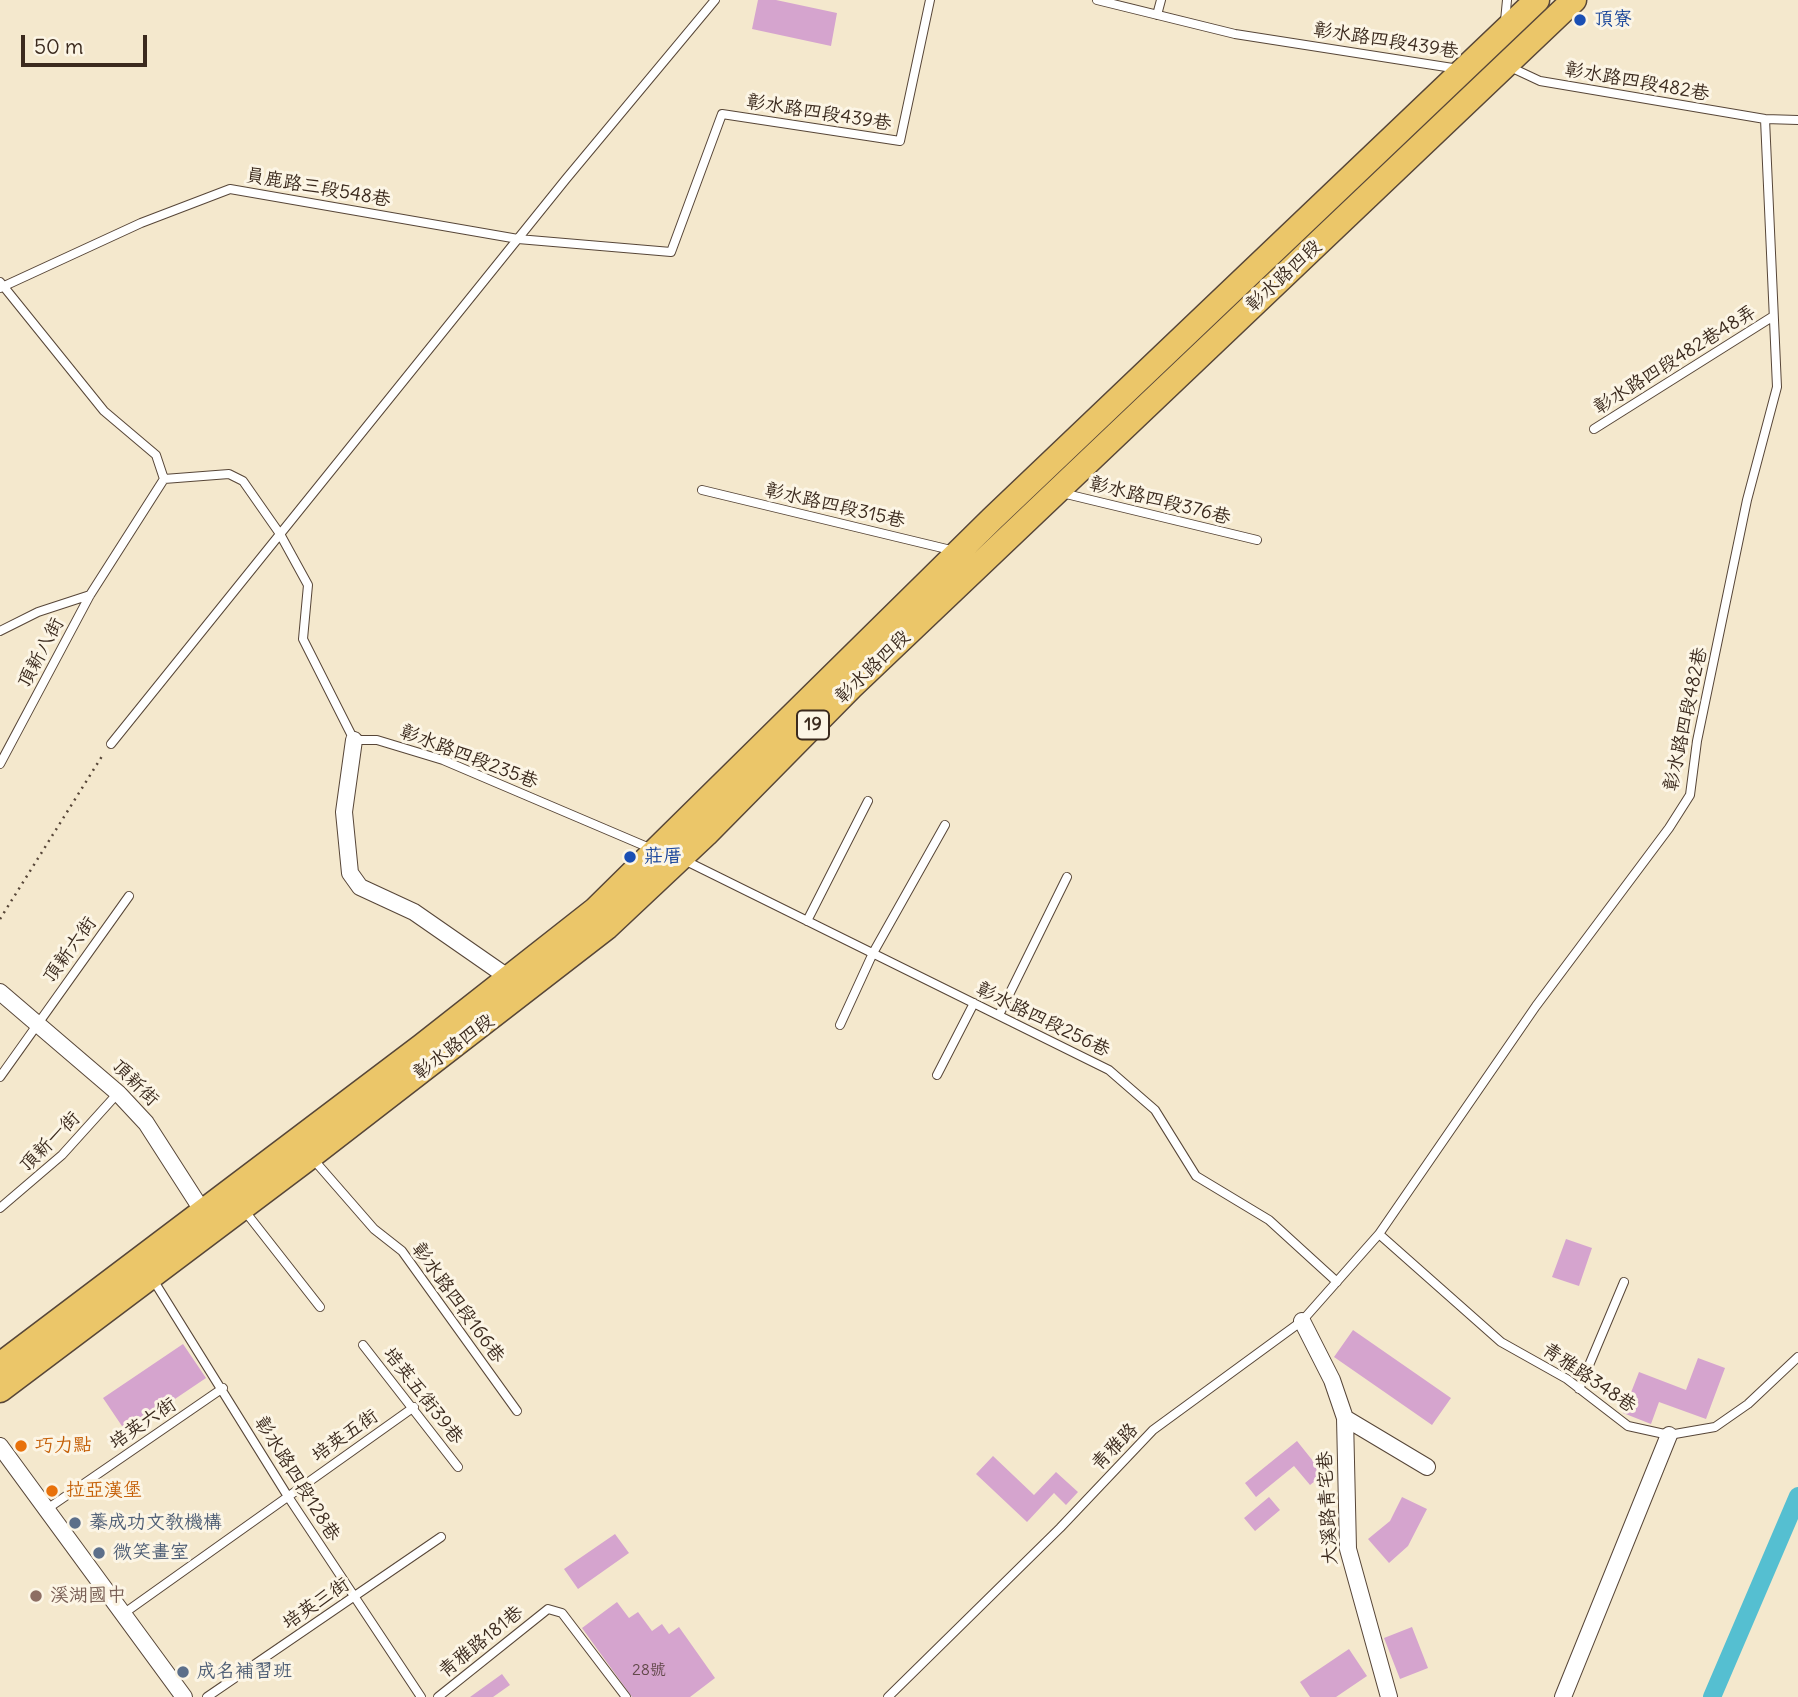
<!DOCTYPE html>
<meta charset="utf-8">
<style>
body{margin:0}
#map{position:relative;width:1798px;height:1697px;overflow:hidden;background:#f4e8cd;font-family:Delius,sans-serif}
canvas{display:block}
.scale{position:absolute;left:21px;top:35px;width:126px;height:32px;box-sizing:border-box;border:4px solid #3b2a1e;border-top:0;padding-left:9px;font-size:21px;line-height:24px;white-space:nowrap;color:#3b2a1e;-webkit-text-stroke:5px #fcf5e5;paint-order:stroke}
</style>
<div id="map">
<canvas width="1798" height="1697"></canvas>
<div class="scale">50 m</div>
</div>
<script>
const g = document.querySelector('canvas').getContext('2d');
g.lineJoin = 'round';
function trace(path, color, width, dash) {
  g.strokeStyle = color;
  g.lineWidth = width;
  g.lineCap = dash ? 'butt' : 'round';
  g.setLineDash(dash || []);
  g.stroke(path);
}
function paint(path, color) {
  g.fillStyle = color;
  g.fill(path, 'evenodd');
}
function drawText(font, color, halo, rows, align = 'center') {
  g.font = font + ' Delius,"LXGW WenKai TC",sans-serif';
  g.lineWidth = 6;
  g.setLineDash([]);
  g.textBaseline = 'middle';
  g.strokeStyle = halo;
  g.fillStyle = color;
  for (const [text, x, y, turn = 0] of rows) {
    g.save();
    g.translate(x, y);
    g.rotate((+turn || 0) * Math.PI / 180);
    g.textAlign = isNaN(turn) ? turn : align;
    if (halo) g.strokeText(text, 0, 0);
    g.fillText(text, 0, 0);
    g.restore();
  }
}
trace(new Path2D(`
 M1712 1697 1798 1496`), '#55bfd1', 18);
paint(new Path2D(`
 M758 0H776L837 13 831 46 752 29Z
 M1566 1239 1592 1248 1579 1286 1552 1277Z
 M1353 1330 1451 1398 1432 1425 1334 1357Z
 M183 1344 206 1378 126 1432 103 1398Z
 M1698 1358 1725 1368 1706 1419 1659 1402 1651 1424 1623 1413 1639 1372 1686 1390Z
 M1297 1441 1313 1461 1319 1456 1330 1469 1310 1485 1294 1466 1256 1497 1245 1483Z
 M993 1456 1034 1495 1056 1472 1078 1492 1066 1505 1054 1493 1027 1522 976 1474Z
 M1269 1497 1280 1510 1255 1531 1244 1518Z
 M1402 1497 1427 1509 1408 1546 1389 1563 1368 1539 1390 1521Z
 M615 1534 629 1553 578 1589 564 1569Z
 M617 1602 629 1618 638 1612 652 1631 662 1624 669 1634 679 1627 715 1678 690 1697H632L582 1628Z
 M1412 1627 1428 1668 1400 1679 1384 1638Z
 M1349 1649 1367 1676 1336 1697H1310L1300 1682Z
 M502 1674 510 1685 493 1697H470Z`), '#d5a4ce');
const lane = new Path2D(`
 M1097 0 1235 34 1459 69
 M1157 15 1161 0
 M1505 21 1507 0
 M1510 67 1540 81 1765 119 1798 120
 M0 282 104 411 156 455 164 479 90 595 0 764
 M0 288 141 223 230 189 518 239 671 252 722 114 900 141 930 0
 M1594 429 1772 317
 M164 479 229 474 243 481 280 534 308 585 303 639 354 740H377L443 760 652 849
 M702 490 955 551
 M1062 493 1257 540
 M0 631 38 612 90 595
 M111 744 566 179 715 0
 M684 860 1109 1070 1155 1110 1196 1176 1269 1220 1337 1282
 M807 921 868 801
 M999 1015 1067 877
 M840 1025 873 953 945 825
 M937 1075 974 1003
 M0 1077 129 896
 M313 1159 374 1229 402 1251 517 1411
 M0 1208 62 1155 118 1093
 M244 1210 320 1307
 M1379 1234 1501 1342 1567 1379 1628 1426 1669 1435 1715 1427 1748 1404 1798 1357
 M152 1278 287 1495 421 1697
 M363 1345 458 1467
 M1579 1389 1624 1282
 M47 1509 223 1388
 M123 1614 414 1407
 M207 1697 441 1537
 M438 1697 548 1609 562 1613 626 1697
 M888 1697 1060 1528 1153 1430 1302 1321 1379 1234 1536 1006 1669 828 1690 795 1697 741 1747 500 1777 387 1765 119`);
const street = new Path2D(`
 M354 740 344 812 350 873 360 887 414 912 509 978
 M0 992 118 1093 146 1123 207 1218
 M1302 1321 1332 1380 1345 1418 1348 1549 1389 1697
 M1345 1418 1427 1467
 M0 1446 184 1697
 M1563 1697 1669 1435`);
const primary = new Path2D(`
 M0 1365 422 1046 595 910 992 519 1537 0
 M0 1390 311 1156 607 927 706 834 851 687 1574 0`);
trace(lane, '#574638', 10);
trace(street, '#574638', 18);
trace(primary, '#574638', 27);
trace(new Path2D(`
 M0 919 104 753`), '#574638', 2.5, [2, 5]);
trace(lane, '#fff', 8);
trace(street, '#fff', 16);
trace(primary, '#ebc669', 24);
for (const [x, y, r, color] of [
 [1580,20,7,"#1a4fb4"],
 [630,857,7,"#1a4fb4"],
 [21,1446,7,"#e8710a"],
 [52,1491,7,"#e8710a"],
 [75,1523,7,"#5c6f8a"],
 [99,1553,7,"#5c6f8a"],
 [36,1596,7,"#8d6e63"],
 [183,1672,7,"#5c6f8a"]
]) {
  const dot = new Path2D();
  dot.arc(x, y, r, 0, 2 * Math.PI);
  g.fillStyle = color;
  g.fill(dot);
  trace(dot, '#fcf5e5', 2.5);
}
drawText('16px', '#62484a', null, [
 ["28號",649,1670]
]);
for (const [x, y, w] of [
 [813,725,32]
]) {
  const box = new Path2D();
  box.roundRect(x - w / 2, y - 14.5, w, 29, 5);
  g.fillStyle = '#fcf5e5';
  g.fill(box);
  trace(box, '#3b2a1e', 2);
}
drawText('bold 18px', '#3b2a1e', null, [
 ["19",813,725]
]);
drawText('19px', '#164399', '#fcf5e5', [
 ["頂寮",1594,20],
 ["莊厝",644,857]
], 'left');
drawText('19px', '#3b2a1e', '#fcf5e5', [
 ["彰水路四段439巷",1386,41,9],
 ["彰水路四段482巷",1637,82,10],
 ["彰水路四段439巷",819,113,9],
 ["員鹿路三段548巷",318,188,10],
 ["彰水路四段",1284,276,-43],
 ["彰水路四段482巷48弄",1675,360,-32],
 ["彰水路四段376巷",1160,501,14],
 ["彰水路四段315巷",835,506,13],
 ["頂新八街",41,653,-62],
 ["彰水路四段",873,667,-44],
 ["彰水路四段482巷",1686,719,-78],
 ["彰水路四段235巷",469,757,21],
 ["頂新六街",70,950,-54],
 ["彰水路四段256巷",1043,1020,26],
 ["彰水路四段",454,1047,-37],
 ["頂新街",135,1083,45],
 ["頂新一街",50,1142,-45],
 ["彰水路四段166巷",458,1303,54],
 ["青雅路348巷",1589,1378,34],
 ["培英五街39巷",423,1396,52],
 ["培英六街",143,1424,-34],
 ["培英五街",345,1436,-35],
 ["青雅路",1115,1447,-46],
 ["彰水路四段128巷",297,1479,58],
 ["大溪路青宅巷",1328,1508,-93],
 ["培英三街",316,1604,-34],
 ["青雅路181巷",481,1642,-39]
]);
drawText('19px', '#c56008', '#fcf5e5', [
 ["巧力點",35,1446],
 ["拉亞漢堡",66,1491]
], 'left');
drawText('19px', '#4e5e75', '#fcf5e5', [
 ["蓁成功文教機構",89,1523],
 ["微笑畫室",113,1553],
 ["成名補習班",197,1672]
], 'left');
drawText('19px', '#785e54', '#fcf5e5', [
 ["溪湖國中",50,1596]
], 'left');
</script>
